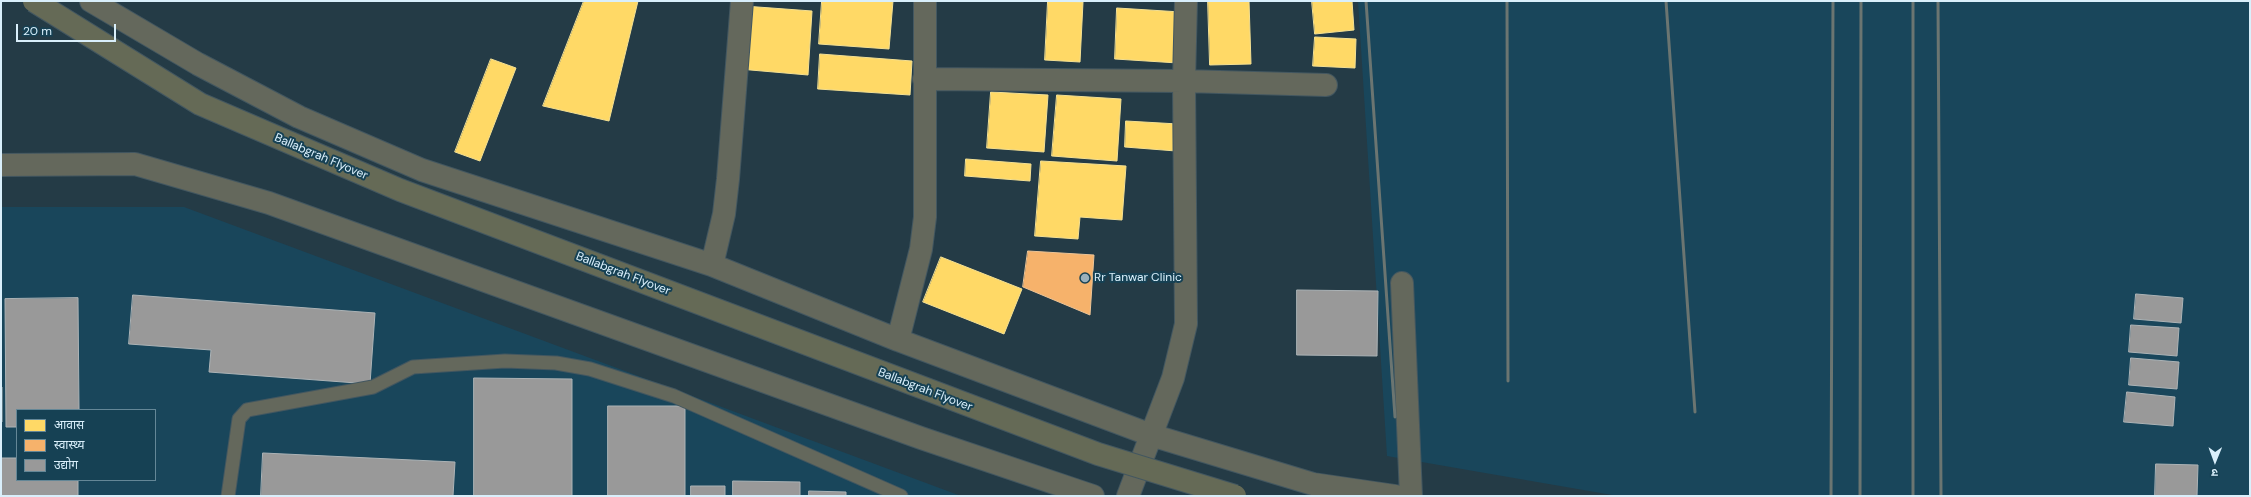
<!DOCTYPE html>
<meta charset="utf-8">
<style>
body{margin:0}
#map{position:relative;width:2251px;height:497px;overflow:hidden;background:#243b46;font-family:"DM Sans","Noto Sans Devanagari",sans-serif}
canvas{display:block}
.frame{position:absolute;inset:0;border:2px solid #d9effb;pointer-events:none}
.legend{position:absolute;left:16px;top:409px;width:140px;height:72px;box-sizing:border-box;background:#164154;border:1px solid #648797;margin:0;padding:5px 7px;list-style:none;font-size:12px;color:#d9effb}
.legend li{display:flex;align-items:center;gap:8px;height:20px}
.legend b{width:20px;border:1px solid #648797}
.north{position:absolute;left:2195px;top:441px;width:40px;height:40px;-webkit-text-stroke:3px #164154;paint-order:stroke;rotate:181deg;font-size:11px;font-weight:700;line-height:16px;text-align:center;color:#d9effb}
.north::after{content:'';display:block;margin:auto;width:14px;height:18px;background:#d9effb;clip-path:polygon(50% 0,100% 100%,50% 72%,0 100%)}
.scale{position:absolute;left:16px;top:24px;width:100px;height:18px;box-sizing:border-box;border:2px solid #d9effb;border-top:0;padding-left:5px;font-size:12px;line-height:14px;white-space:nowrap;color:#d9effb;-webkit-text-stroke:3px #164154;paint-order:stroke}
</style>
<div id="map">
<canvas width="2251" height="497"></canvas>
<div class="frame"></div>
<ul class="legend">
<li><b style="height:11px;background:#ffd966"></b>आवास</li>
<li><b style="height:11px;background:#f6b26b"></b>स्वास्थ्य</li>
<li><b style="height:11px;background:#999"></b>उद्योग</li>
</ul>
<div class="north">उ</div>
<div class="scale">20 m</div>
</div>
<script>
const g = document.querySelector('canvas').getContext('2d');
g.lineJoin = 'round';
function paint(path, color) {
  g.fillStyle = color;
  g.fill(path, 'evenodd');
}
function trace(path, color, width, dash) {
  g.strokeStyle = color;
  g.lineWidth = width;
  g.lineCap = dash ? 'butt' : 'round';
  g.setLineDash(dash || []);
  g.stroke(path);
}
function drawText(font, color, halo, rows, align = 'center') {
  g.font = font + ' "DM Sans",sans-serif';
  g.lineWidth = 4;
  g.setLineDash([]);
  g.textBaseline = 'middle';
  g.strokeStyle = halo;
  g.fillStyle = color;
  for (const [text, x, y, turn = 0] of rows) {
    g.save();
    g.translate(x, y);
    g.rotate((+turn || 0) * Math.PI / 180);
    g.textAlign = isNaN(turn) ? turn : align;
    if (halo) g.strokeText(text, 0, 0);
    g.fillText(text, 0, 0);
    g.restore();
  }
}
paint(new Path2D(`
 M1358 1H2250V496H1618L1387 456Z
 M1 207H184L961 496H1ZM17 410H155V480H17Z`), '#19465b');
const homes = new Path2D(`
 M584 1H638L609 121 543 106Z
 M822 1H893L889 49 819 44Z
 M1048 1 1083 2 1080 62 1045 60Z
 M1208 1H1249L1251 64 1210 65Z
 M1312 1H1352L1354 30 1315 34Z
 M744 6 812 11 808 75 739 69Z
 M1117 8 1181 12 1178 63 1115 59Z
 M1315 37 1356 39 1355 68 1313 66Z
 M820 54 912 61 910 95 818 89Z
 M491 59 516 68 480 161 455 152Z
 M991 92 1048 95 1044 152 987 148Z
 M1057 95 1121 99 1117 161 1052 156Z
 M1126 121 1178 124 1176 151 1125 147Z
 M966 159 1031 164 1030 181 965 176Z
 M1041 161 1126 166 1122 220 1080 217 1078 239 1035 236Z
 M941 257 1022 289 1004 334 923 302Z`);
paint(homes, '#ffd966');
trace(homes, '#f4e093', 1);
const health = new Path2D(`
 M1028 251 1094 255 1090 315 1023 287Z`);
paint(health, '#f6b26b');
trace(health, '#edc496', 1);
const industry = new Path2D(`
 M1297 290 1378 291 1377 356 1297 355Z
 M2136 294 2183 298 2181 323 2134 319Z
 M133 295 375 313 370 384 209 372 211 350 129 344Z
 M78 298 79 410H17V427H6L5 299Z
 M2131 325 2179 328 2177 356 2129 352Z
 M2131 358 2179 362 2177 389 2129 385Z
 M474 378 572 379V496H474Z
 M1 387H2V422H1Z
 M2127 392 2175 397 2173 426 2124 422Z
 M608 406H685V496H608Z
 M263 453 455 462 453 496H261Z
 M1 458H17V480H78V496H1Z
 M2156 464 2198 465 2197 496H2155Z
 M733 481 800 482V496H733Z
 M691 486H725V496H691Z
 M809 491 846 492V496H809Z`);
paint(industry, '#999');
trace(industry, '#acb3b6', 1);
const service = new Path2D(`
 M228 496 239 419 247 410 373 387 413 367 505 361 556 363 590 369 674 396 901 496`);
const minor = new Path2D(`
 M91 1 198 64 299 117 422 170 712 265 898 340 1151 435 1313 484 1395 496
 M924 79 1184 81 1326 85
 M1 165 135 164 269 203 921 438 1093 496
 M712 265 724 214 728 179 742 1
 M1402 283 1411 496
 M898 340 921 249 925 217V1
 M1128 496 1173 378 1186 324 1184 81 1186 1`);
trace(service, '#435760', 15);
trace(minor, '#435760', 24);
trace(service, '#64685c', 13);
trace(minor, '#64685c', 22);
trace(new Path2D(`
 M1366 1 1395 417
 M1507 1 1508 381
 M1666 1 1695 412
 M1913 1V496
 M1938 1 1941 496
 M1831 496 1833 1
 M1860 496 1861 1`), '#6b7571', 3);
const secondaryBridge = new Path2D(`
 M34 1 200 104 400 190 1098 454 1235 496`);
trace(secondaryBridge, '#435760', 24, []);
trace(secondaryBridge, '#656a56', 22);
for (const [x, y, r, color] of [
 [1085,278,5,"#9ab0bc"]
]) {
  const dot = new Path2D();
  dot.arc(x, y, r, 0, 2 * Math.PI);
  g.fillStyle = color;
  g.fill(dot);
  trace(dot, '#164154', 1.5);
}
drawText('12px', '#d9effb', '#164154', [
 ["Ballabgrah Flyover",321,157,23],
 ["Ballabgrah Flyover",623,274,21],
 ["Ballabgrah Flyover",925,390,21]
]);
drawText('12px', '#d9effb', '#164154', [
 ["Rr Tanwar Clinic",1094,278]
], 'left');
</script>
